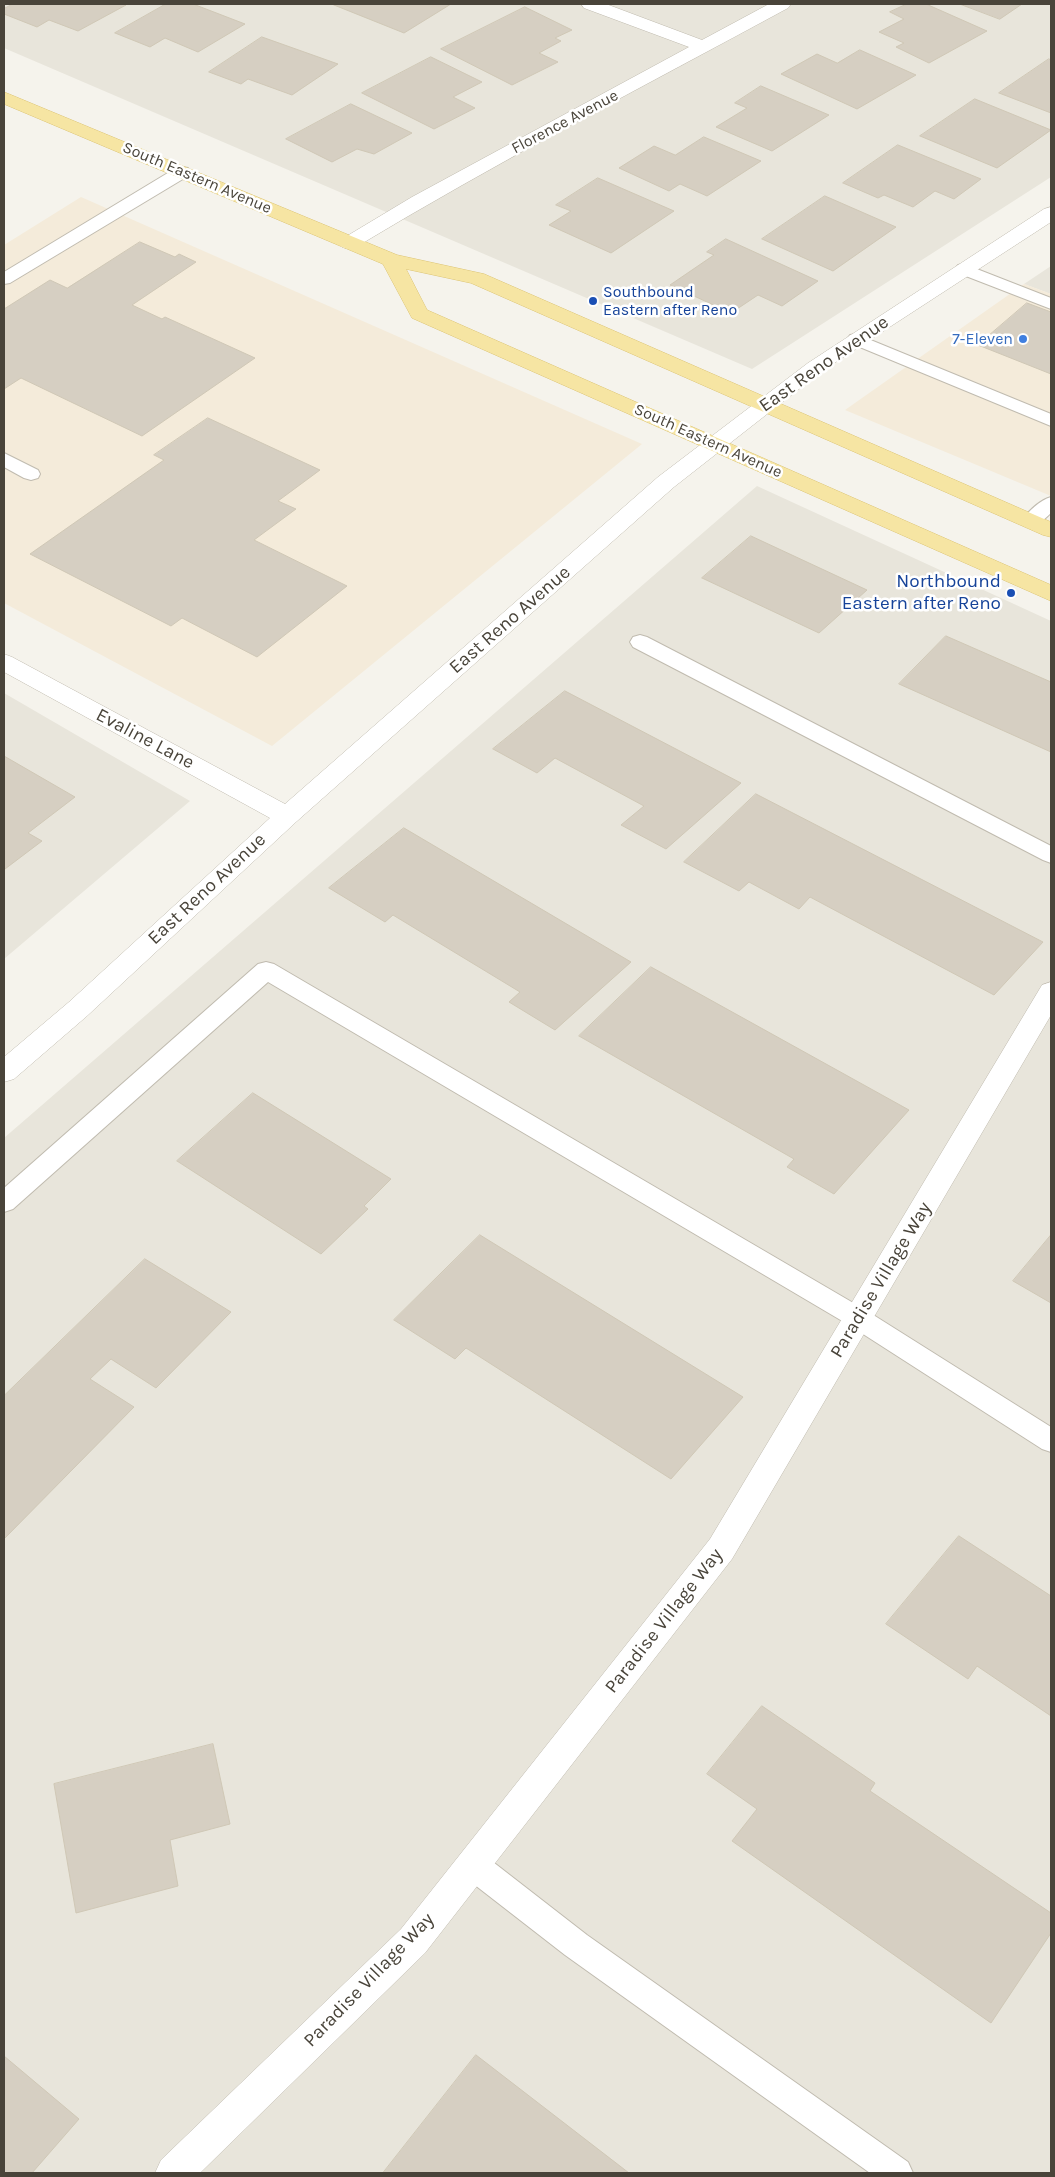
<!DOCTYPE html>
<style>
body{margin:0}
#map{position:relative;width:1055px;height:2177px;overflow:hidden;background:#f5f3ec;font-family:Karla,sans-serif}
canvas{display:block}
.frame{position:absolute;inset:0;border:5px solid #49443a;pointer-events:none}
</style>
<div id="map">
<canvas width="1055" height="2177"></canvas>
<div class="frame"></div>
</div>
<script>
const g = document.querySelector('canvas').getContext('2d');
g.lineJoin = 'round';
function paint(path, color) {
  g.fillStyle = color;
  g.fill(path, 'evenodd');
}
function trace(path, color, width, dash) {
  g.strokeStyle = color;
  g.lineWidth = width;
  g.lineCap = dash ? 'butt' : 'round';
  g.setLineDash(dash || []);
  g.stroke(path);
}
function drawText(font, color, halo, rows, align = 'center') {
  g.font = font + ' Karla,sans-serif';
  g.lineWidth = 5;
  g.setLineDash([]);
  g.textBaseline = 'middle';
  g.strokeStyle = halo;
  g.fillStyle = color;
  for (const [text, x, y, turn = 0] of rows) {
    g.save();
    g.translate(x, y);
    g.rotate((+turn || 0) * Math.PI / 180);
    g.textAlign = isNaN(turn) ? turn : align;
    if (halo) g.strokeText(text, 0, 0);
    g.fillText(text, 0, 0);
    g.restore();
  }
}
paint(new Path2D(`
 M4 4H1051V177L752 369 4 48Z
 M1051 266V294L1024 284Z
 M757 486 1051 621V2173H4V1138Z
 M4 693 190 801 4 959Z`), '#e8e5db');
paint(new Path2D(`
 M81 197 642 444 272 746 4 603V245Z
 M1024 284 1051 294V496L845 410Z`), '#f4ebda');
const building = new Path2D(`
 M13 4H123L126 5 78 31 49 20 37 27 4 14V9Z
 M166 4H193L245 24 198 52 165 38 150 47 115 33Z
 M337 4H451L404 33 334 5Z
 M907 4H926L987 31 929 63 896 47 904 43 879 32 904 19 890 12Z
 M960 4H1022L1000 19Z
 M525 7 572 30 555 38 561 41 539 53 558 62 512 85 441 49Z
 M262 37 338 64 292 95 248 79 241 84 209 72Z
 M860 50 916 75 857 109 781 74 817 54 837 63Z
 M431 57 482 82 453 97 475 108 434 129 362 93Z
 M1049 59 1051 60V113L999 93Z
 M761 86 829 115 772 151 716 127 747 108 735 103Z
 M975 99 1051 130 997 168 920 136Z
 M351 104 412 133 374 154 357 149 332 162 286 139Z
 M704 137 761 161 707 196 680 184 669 191 619 168 654 146 675 155Z
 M898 145 981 179 954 199 935 191 913 207 884 195 878 198 843 183Z
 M598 178 674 211 611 253 549 225 571 211 556 205Z
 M825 196 896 227 833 271 762 239Z
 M726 239 818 281 782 306 758 295 731 313 670 285 714 255 707 252Z
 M140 242 175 257 179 254 196 262 132 305 162 319 165 317 255 358 142 436 21 378 4 389V309L50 280 67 288Z
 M1027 303 1051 312V374L978 345Z
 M208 418 320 470 278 501 296 509 254 540 347 586 257 657 182 618 171 626 30 554 164 460 154 455Z
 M751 536 867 590 819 633 702 578Z
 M946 636 1051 682V752L899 684Z
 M565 691 741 783 666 849 621 825 644 806 555 758 537 773 493 749Z
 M4 756 75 797 28 833 42 841 5 869Z
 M756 794 1043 942 994 995 810 897 799 909 749 882 739 891 684 862Z
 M404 828 631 962 555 1030 509 1002 520 992 393 915 385 922 329 888Z
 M651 967 909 1110 834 1194 787 1167 794 1159 579 1036Z
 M253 1093 391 1179 364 1206 368 1209 321 1254 177 1161Z
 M480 1235 743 1397 671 1479 466 1348 455 1359 394 1320Z
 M1051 1235V1303L1013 1281Z
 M145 1259 231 1312 156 1388 111 1359 90 1379 134 1407 4 1539V1396Z
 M959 1536 1051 1596V1716L977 1666 968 1679 886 1624Z
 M762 1706 875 1783 870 1791 1051 1913V1933L991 2023 732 1841 757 1809 707 1774Z
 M213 1744 230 1824 170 1840 178 1886 76 1913 54 1784Z
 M476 2055 629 2173H383Z
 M4 2056 79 2119 32 2173H4Z`);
paint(building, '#d6cfc2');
trace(building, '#d0c8b6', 1);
const service = new Path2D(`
 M182 167 188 168 190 172 188 176 10 283 4 284V272L176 168Z
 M964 264 1051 298V309L958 273 955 269 958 265Z
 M856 334 1051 414V426L850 343 847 339 850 335Z
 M4 453 38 470 40 474 38 478 31 480 24 478 4 467Z
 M1051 497V513C1042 521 1037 528 1024 525L1021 521C1028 512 1040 500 1051 497Z
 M640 635 647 637 1051 846V863L1043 860 633 647 630 642 633 637Z
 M266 962 274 964 867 1311 1051 1427V1452L1042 1449 849 1325 268 982 13 1209 4 1212V1188L258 964Z
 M473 1851 484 1855 587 1935 908 2162 913 2173H870L565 1955 462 1875 458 1865 462 1855Z`);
const minor = new Path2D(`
 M581 4H606L702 40 769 4H791L788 8C644 86 497 162 356 247L349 249 342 247 339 243 342 239 412 197 689 47 584 8Z
 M1051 207V222L822 371 674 487 296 822 87 1016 14 1079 4 1082V1057L69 1002 270 818 4 672V654L12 657 285 804 658 477 808 363 1044 209Z
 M1051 982V1015L732 1559 425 1953 200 2173H155L161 2160 401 1929 710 1539 1042 985Z`);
const primary = new Path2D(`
 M4 92 397 255 484 274 1051 522V537L1043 535 471 283 406 269 427 310 1051 585V601L412 318 383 264 4 104Z`);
trace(service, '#c0bbaf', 2);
trace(minor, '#c0bbaf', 1);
trace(primary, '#dbc374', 1);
paint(service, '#fff');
paint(minor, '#fff');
paint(primary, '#f6e5a3');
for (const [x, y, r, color] of [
 [593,301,5,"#1a4fb4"],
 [1023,339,5,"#3f7fe0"],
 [1011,593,5,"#1a4fb4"]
]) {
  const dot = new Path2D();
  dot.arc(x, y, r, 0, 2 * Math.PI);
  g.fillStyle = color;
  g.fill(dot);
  trace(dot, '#fff', 2);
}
drawText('16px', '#49443a', '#fff', [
 ["Florence Avenue",565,122,-28],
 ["South Eastern Avenue",197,178,23],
 ["South Eastern Avenue",708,441,24]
]);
drawText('16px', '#164399', '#fff', [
 ["Southbound",603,292],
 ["Eastern after Reno",603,310]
], 'left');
drawText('16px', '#366cbe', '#fff', [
 ["7-Eleven",1013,339]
], 'right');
drawText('19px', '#49443a', '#fff', [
 ["East Reno Avenue",824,364,-35],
 ["East Reno Avenue",510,620,-41],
 ["Evaline Lane",145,739,28],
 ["East Reno Avenue",207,889,-43],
 ["Paradise Village Way",881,1280,-59],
 ["Paradise Village Way",664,1621,-52],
 ["Paradise Village Way",369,1980,-46]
]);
drawText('19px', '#164399', '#fff', [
 ["Northbound",1001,582],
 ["Eastern after Reno",1001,604]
], 'right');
</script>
